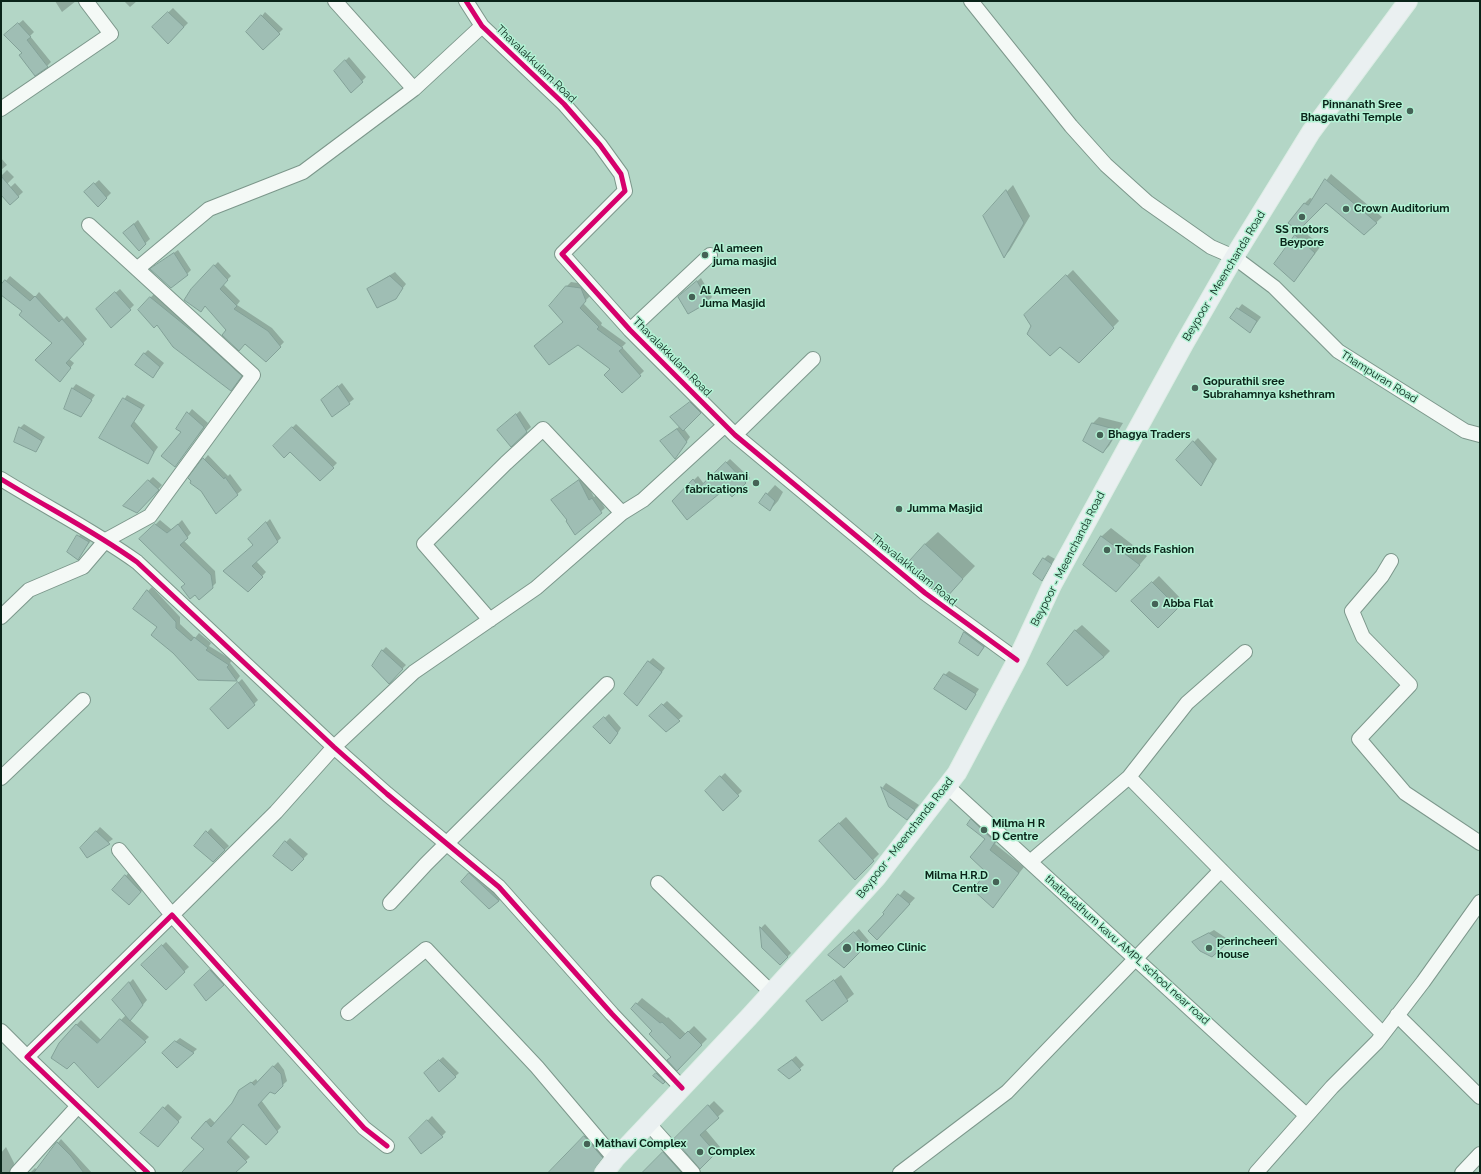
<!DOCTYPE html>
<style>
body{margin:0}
#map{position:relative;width:1481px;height:1174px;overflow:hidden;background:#b3d6c6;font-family:Raleway,sans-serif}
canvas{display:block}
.frame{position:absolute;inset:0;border:2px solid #0a2419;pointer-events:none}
</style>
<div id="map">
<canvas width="1481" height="1174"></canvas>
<div class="frame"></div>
</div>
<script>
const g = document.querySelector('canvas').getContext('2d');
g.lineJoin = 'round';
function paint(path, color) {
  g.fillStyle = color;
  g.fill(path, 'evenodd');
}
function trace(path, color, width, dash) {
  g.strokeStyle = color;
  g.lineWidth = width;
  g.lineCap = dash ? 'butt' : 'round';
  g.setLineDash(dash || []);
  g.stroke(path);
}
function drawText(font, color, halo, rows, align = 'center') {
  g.font = font + ' Raleway,sans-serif';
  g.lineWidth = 3;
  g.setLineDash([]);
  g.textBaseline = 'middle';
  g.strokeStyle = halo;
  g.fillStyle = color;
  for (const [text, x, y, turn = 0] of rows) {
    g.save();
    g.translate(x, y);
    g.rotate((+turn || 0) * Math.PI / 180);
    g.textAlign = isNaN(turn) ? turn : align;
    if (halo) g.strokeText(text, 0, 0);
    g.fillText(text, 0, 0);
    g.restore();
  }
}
paint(new Path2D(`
 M55 1H76L62 12Z
 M124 1H137L130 7Z
 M173 8 188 23 168 43 153 27Z
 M265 12 283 29 263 49 262 16Z
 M23 20 34 32 30 36 51 62 47 66 23 52 10 31Z
 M349 57 366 77 351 92 335 71Z
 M1 158 7 165 1 170Z
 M7 170 14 177 1 190V176Z
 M1331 174 1382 217 1364 234 1326 202 1298 229 1304 204 1310 198 1313 199Z
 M99 180 111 193 98 206 85 192Z
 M15 183 23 192 10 204 2 195Z
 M1013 185 1030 216 1010 250 1005 256 984 216Z
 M138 220 150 239 139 249 128 229Z
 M1302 230 1321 246 1294 281 1295 236Z
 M178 250 191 270 187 274 151 269Z
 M218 262 231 276 223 284 240 301 237 305 272 328 284 342 266 361 227 330 206 305 201 311 192 289Z
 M1073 270 1119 321 1079 362 1032 326 1025 316Z
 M395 272 406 284 395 298 368 289Z
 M10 276 35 297 39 292 64 319 67 316 87 339 69 359 74 363 64 376 53 343 23 311 1 293V287Z
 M701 278 712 297 708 301 683 293Z
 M571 282 585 284 590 296 583 303 602 323 601 325 626 343 622 347 644 371 622 392 611 369 564 321 567 286Z
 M120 289 134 305 130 309 101 305Z
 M154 294 245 372 235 386 139 310Z
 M1242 304 1261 317 1250 332 1231 318Z
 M148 350 164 363 153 377 144 354Z
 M342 383 354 399 333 415 322 400Z
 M76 384 95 395 81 415 73 388Z
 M127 395 145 405 134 421 158 447 147 463 101 437Z
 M695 399 705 409 684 429 690 437 675 458 665 438 680 426 671 417Z
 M192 409 208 423 175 466 182 431 178 428Z
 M520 411 531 427 511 446 502 426Z
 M1099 417 1123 423 1109 446 1103 452 1092 424Z
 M24 424 45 437 36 450 20 428Z
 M296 424 337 463 320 480 290 451 274 446Z
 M1198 438 1217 459 1201 485 1194 442Z
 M208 455 228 476 230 474 242 490 216 512 201 490 189 478Z
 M730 459 750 478 732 495 725 488 673 501 698 476 704 484Z
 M153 477 162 485 141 508 124 505Z
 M583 477 594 497 597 495 605 508 575 534 569 520 552 500Z
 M775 485 783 492 778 501 770 510 767 494Z
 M270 519 281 538 256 561 266 572 248 591 254 545 249 540Z
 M160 520 172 530 182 520 191 533 184 541 215 571 216 583 212 587 186 583 141 539Z
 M1111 528 1147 556 1125 582 1085 565 1102 536Z
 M82 532 93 538 77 559 68 552Z
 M938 532 975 566 959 583 925 544Z
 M1048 555 1055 559 1042 579 1044 559Z
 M1159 576 1183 601 1158 626 1139 595Z
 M152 587 180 617V624L195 638 199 633 211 643 209 646 232 660 230 663 240 676 237 680 199 679 159 627 148 591Z
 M973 624 992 638 978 655 960 642 965 632Z
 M1082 625 1110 651 1104 657 1075 631Z
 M386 647 406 665 389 682 382 651Z
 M653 658 665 668 637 705 649 662Z
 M949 671 979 689 966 708 945 675Z
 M242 679 258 700 254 704 211 709Z
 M667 701 683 716 666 731 651 716Z
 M609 714 621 728 614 739 595 727Z
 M725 773 742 791 738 795 706 791Z
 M886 783 919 805 907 819 889 807 883 787Z
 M977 814 1000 836 995 844 1024 867 993 906 987 872V839L972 820Z
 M846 817 879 854 855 878 826 835Z
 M100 827 113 839 87 857 82 848Z
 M211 828 229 846 213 861 196 845Z
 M290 838 308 854 292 870 286 842Z
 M476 868 505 894 499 901 470 874Z
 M129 872 145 888 129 904 126 876Z
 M904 890 915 898 882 934 885 914Z
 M765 924 791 953 780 964 763 947 761 928Z
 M859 929 869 941 843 967 834 951Z
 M1214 930 1229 940 1225 944 1193 942Z
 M166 942 189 967 166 988 142 965Z
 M215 967 227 980 223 984 195 985Z
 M841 975 854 994 822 1020 807 1001Z
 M133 979 147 1000 130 1020 149 1037 98 1086 59 1043 81 1020 101 1040 126 1015 113 1000Z
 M642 998 667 1018 668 1017 686 1034 694 1026 707 1039 677 1069 672 1057 654 1030 632 1009Z
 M180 1038 197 1049 177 1067 167 1049Z
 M796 1056 804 1065 789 1078 779 1070Z
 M443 1057 459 1073 439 1091 429 1069Z
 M278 1062 284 1070 287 1081 274 1093 270 1091 261 1100 281 1127 270 1139 243 1123 230 1137 250 1157 233 1173H183L205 1149 192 1138 206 1121 210 1118 215 1123 233 1103 242 1090 256 1079 258 1082Z
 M659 1072 666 1080 663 1083 656 1074Z
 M714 1101 724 1111 705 1129 720 1147 700 1168 675 1139Z
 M168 1104 182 1117 158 1146 164 1108Z
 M432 1116 446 1132 442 1136 411 1138Z
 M591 1130 608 1151 594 1173H549Z
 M61 1139 92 1173H30L35 1168 37 1170Z
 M6 1147 14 1163 13 1172 14 1173H1V1153Z
 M669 1147 693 1173H644Z`), '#0003');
const building = new Path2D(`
 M168 12 184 27 168 44 152 27Z
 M261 15 280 34 263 50 246 32Z
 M18 23 31 37 27 40 48 67 35 76 19 55 22 53 4 35Z
 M345 60 363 82 351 93 334 71Z
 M1 176 19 197 10 205 1 195Z
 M1325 179 1377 223 1364 235 1326 203 1298 231 1288 223 1304 203 1308 205Z
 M94 183 107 198 98 207 84 192Z
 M1006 190 1024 223 1004 258 983 216Z
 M134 224 146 244 139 251 123 233Z
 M1295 235 1315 253 1294 282 1274 264Z
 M174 253 188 275 171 288 150 269Z
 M214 265 228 280 220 289 237 306 234 309 268 331 281 347 266 362 245 344 239 351 222 335 226 330 205 306 201 312 184 300 191 289Z
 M1066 275 1114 328 1079 363 1060 347 1050 356 1027 334 1031 326 1024 315Z
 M390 276 403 288 396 299 377 308 367 289Z
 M5 280 30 301 35 296 59 322 62 319 84 344 66 363 71 368 60 382 35 360 52 343 19 315 22 311 1 295V285Z
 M697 281 709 302 688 314 678 297Z
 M566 286 581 288 586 301 580 308 599 327 597 329 623 348 619 351 641 376 622 393 604 375 610 369 578 345 549 365 534 346 563 322 549 306Z
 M115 292 131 310 111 328 96 309Z
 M150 297 198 336 242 376 231 391 173 347 157 325 154 328 138 310Z
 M1237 308 1257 321 1250 333 1230 318Z
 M144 353 160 367 153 378 135 365Z
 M338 386 350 404 332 417 321 400Z
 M72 388 92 400 81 417 64 409Z
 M123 398 142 409 131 426 154 452 148 464 99 438Z
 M690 402 701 413 683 431 670 417Z
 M187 412 204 427 175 467 161 456 181 432 176 429Z
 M516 414 527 432 511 447 497 430Z
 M1092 423 1118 430 1103 453 1083 441Z
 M19 427 42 441 36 452 14 442Z
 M292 427 334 468 320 481 290 452 284 458 273 446Z
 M677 429 687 442 675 459 660 441Z
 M1193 441 1213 464 1201 486 1176 460Z
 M203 458 224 479 225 477 238 495 216 514 201 491 190 483 191 481 188 478Z
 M726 462 746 483 732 497 725 489 687 520 672 501 693 479 699 487Z
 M148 480 159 490 137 513 123 506Z
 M579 480 589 500 592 498 602 513 575 535 566 521 567 520 551 500Z
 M766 493 775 501 770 511 759 503Z
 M266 522 278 542 252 566 263 577 248 592 223 571 253 545 248 539Z
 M155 524 167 533 178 524 188 538 180 545 211 575 213 588 199 600 195 595 190 599 181 587 185 584 139 539Z
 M77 535 89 542 78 560 67 552Z
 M1101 536 1140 565 1116 592 1083 565Z
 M925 544 963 579 946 598 906 565Z
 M1043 558 1052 564 1042 581 1033 574Z
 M1152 582 1178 608 1158 628 1131 601Z
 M147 590 176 622V628L191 641 194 637 208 648 206 650 229 665 227 667 237 681 198 680 173 653 151 635 157 627 133 609Z
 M1075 630 1104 657 1067 686 1047 664Z
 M964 632 984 647 978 656 959 643Z
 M382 650 403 669 389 684 372 666Z
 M648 661 662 672 637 706 624 694Z
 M944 674 976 694 966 710 934 689Z
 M238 682 255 705 228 729 210 709Z
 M662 704 680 721 666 732 649 716Z
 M604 717 618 733 610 744 593 727Z
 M720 776 739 796 723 811 705 791Z
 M881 787 915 810 907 820 889 807Z
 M971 819 995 842 990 850 1019 873 993 908 973 890 986 872 970 857 985 839 967 825Z
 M839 823 874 861 855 880 819 841Z
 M96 831 110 844 87 858 80 848Z
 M206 831 225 850 213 862 194 846Z
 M285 841 304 859 292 871 273 856Z
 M469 873 499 901 489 909 461 882Z
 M125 875 141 892 129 905 112 890Z
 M898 894 910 904 877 940 868 931 884 914 883 913Z
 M760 927 788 957 780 965 762 948Z
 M854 932 866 946 844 968 828 955Z
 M1209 933 1226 944 1212 957 1200 951 1192 942Z
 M162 945 185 972 166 990 141 965Z
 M210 970 224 985 206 1001 194 985Z
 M834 980 848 1001 822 1021 806 1001Z
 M129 982 143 1005 130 1021 112 1000Z
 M636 1003 660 1023 662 1022 680 1039 688 1031 702 1045 677 1071 667 1060 671 1057 649 1034 652 1031 631 1009Z
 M120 1019 146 1042 98 1088 74 1062 67 1069 51 1058 59 1043 76 1024 97 1043Z
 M175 1041 194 1053 177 1068 162 1053Z
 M439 1060 456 1077 439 1092 424 1073Z
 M792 1060 801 1070 789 1079 778 1070Z
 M273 1066 281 1074 283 1086 275 1094 270 1092 258 1105 278 1132 266 1145 243 1124 227 1142 247 1162 235 1173H181L204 1149 191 1138 206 1121 211 1127 232 1103 239 1090 251 1082 254 1085Z
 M656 1073 665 1082 663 1084 653 1076Z
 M708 1105 719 1118 700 1135 716 1153 700 1169 674 1139Z
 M163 1107 179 1122 158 1147 140 1133Z
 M427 1120 443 1137 421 1154 409 1138Z
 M584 1136 603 1158 596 1167 594 1173H548Z
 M57 1142 71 1156 84 1173H34Z
 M663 1152 682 1173H642Z`);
paint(building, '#9fbeb4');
trace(building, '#83a198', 1);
const minor = new Path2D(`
 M335 1 414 89
 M466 1 482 26 564 104 600 145 621 174 625 191 562 254 630 330 735 435 925 593 1017 660
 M971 1 1071 126 1106 165 1147 202 1211 247 1234 257 1274 287 1338 351 1465 431 1480 435
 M1 109 111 34 86 1
 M137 269 209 209 303 172 414 89 482 26
 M630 330 710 255
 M735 435 813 359
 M1 479C46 507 94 531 137 562L334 747 387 794 499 887 612 1014 682 1088
 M1391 561 1382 576 1352 611 1363 637 1410 685 1359 739 1405 793 1480 843
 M1 617 29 590 83 567 106 540 150 516 253 375 89 225
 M490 620 424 544 506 463 543 429 622 513
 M1129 777 1383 1034
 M1 778 83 700
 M947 786 1306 1115
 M119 850 172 915 276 812 334 747 414 672 536 588 622 513 643 500 725 425
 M1030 862 1129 777 1187 703 1245 652
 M658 883 772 993
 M390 903 426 864 607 684
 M348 1013 426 949 537 1067 615 1159
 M1397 1015 1480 1097
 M1 1031 27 1057
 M648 1123 693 1173
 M17 1173 78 1106
 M148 1173 27 1057 172 915 364 1128 387 1146
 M900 1173 1007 1092 1221 870
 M1256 1173 1332 1087 1377 1042 1423 982 1480 902
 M1462 1173 1480 1154`);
const major = new Path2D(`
 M604 1173 615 1159 749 1017 877 877 957 773 1017 660 1052 585 1184 344 1234 257 1311 132 1408 1`);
trace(minor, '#7c978b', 16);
trace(major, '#ddede5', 20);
trace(minor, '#f4f9f6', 14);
trace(major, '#eaf0f1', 18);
trace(new Path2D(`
 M466 1 482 26 564 104 600 145 621 174 625 191 562 254 630 330 735 435 925 593 1017 660
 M1 479C46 507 94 531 137 562L334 747 387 794 499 887 612 1014 682 1088
 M148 1173 27 1057 172 915 364 1128 387 1146`), '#d6006c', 5);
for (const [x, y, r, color] of [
 [1410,111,4,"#456256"],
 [1346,209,4,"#456256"],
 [1302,217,4,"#456256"],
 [705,255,4,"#456256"],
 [692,297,4,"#456256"],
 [1195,388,4,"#456256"],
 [1100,435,4,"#456256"],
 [756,483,4,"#456256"],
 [899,509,4,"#456256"],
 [1107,550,4,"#456256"],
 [1155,604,4,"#456256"],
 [984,830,4,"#456256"],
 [996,882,4,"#456256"],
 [847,948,5,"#456256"],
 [1209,948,4,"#456256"],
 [587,1144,4,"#456256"],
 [700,1152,4,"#456256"]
]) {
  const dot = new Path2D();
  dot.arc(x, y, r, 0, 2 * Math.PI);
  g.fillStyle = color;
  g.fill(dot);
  trace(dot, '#b2f2d4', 1.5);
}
drawText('11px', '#0a2419', '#b2f2d4', [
 ["Thavalakkulam Road",536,64,44],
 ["Beypoor - Meenchanda Road",1224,276,-59],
 ["Thavalakkulam Road",672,357,45],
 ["Thampuran Road",1379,377,32],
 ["Beypoor - Meenchanda Road",1068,559,-63],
 ["Thavalakkulam Road",914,570,39],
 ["Beypoor - Meenchanda Road",905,838,-52],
 ["thattadathum kavu AMPL school near road",1127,950,42]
]);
drawText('bold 11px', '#0a2419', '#b2f2d4', [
 ["Pinnanath Sree",1402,105,"right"],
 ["Bhagavathi Temple",1402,118,"right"],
 ["Crown Auditorium",1354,209],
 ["SS motors",1302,230,"center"],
 ["Beypore",1302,243,"center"],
 ["Al ameen",713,249],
 ["juma masjid",713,262],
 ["Al Ameen",700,291],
 ["Juma Masjid",700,304],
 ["Gopurathil sree",1203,382],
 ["Subrahamnya kshethram",1203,395],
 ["Bhagya Traders",1108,435],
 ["halwani",748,477,"right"],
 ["fabrications",748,490,"right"],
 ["Jumma Masjid",907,509],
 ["Trends Fashion",1115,550],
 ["Abba Flat",1163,604],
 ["Milma H R",992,824],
 ["D Centre",992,837],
 ["Milma H.R.D",988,876,"right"],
 ["Centre",988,889,"right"],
 ["perincheeri",1217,942],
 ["house",1217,955],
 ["Homeo Clinic",856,948],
 ["Mathavi Complex",595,1144],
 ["Complex",708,1152]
], 'left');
</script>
